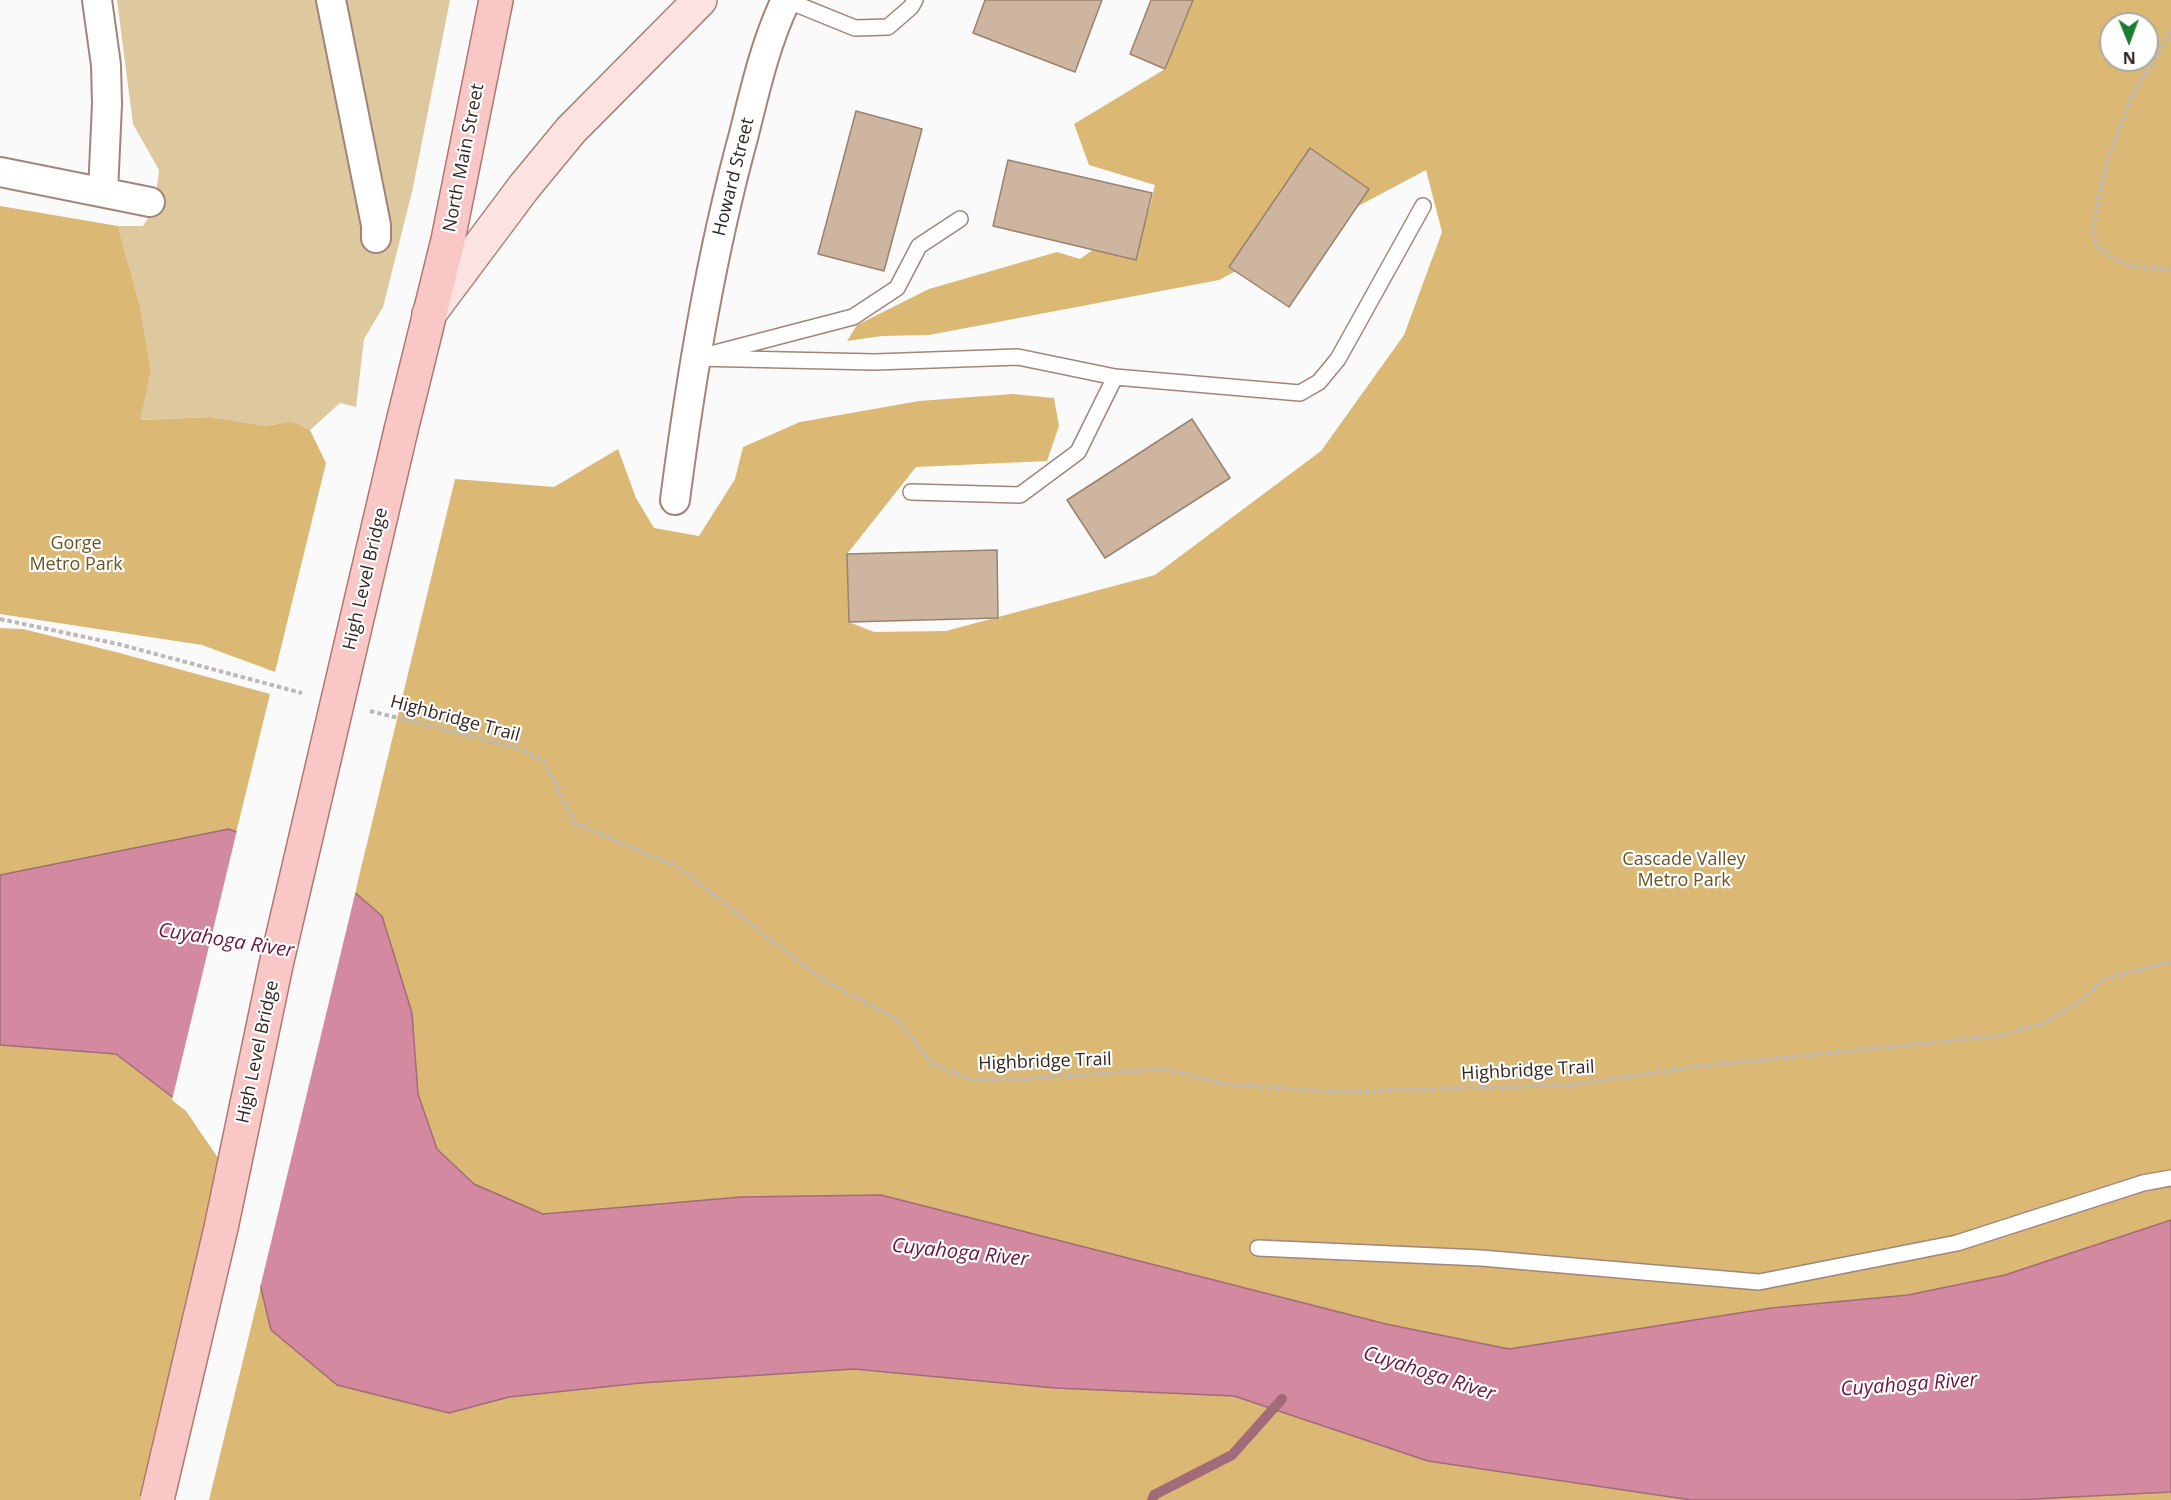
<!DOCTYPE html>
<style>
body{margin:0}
#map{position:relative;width:2171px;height:1500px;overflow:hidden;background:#fafafa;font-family:"Open Sans",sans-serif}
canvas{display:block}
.north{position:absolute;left:2099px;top:12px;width:60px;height:60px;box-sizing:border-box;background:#fff;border:2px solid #ada8a6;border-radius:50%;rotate:179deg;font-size:16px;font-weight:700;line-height:24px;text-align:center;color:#312520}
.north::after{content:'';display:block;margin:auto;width:21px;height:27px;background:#1b7d2f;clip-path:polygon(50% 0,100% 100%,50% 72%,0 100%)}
</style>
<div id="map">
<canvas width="2171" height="1500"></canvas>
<div class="north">N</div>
</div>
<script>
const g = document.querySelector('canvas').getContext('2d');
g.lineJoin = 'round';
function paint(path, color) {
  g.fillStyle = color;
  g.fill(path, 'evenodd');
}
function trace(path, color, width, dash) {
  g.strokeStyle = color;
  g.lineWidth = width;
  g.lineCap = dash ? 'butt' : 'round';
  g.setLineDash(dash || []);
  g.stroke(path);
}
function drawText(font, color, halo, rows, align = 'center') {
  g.font = font + ' "Open Sans",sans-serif';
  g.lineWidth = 4.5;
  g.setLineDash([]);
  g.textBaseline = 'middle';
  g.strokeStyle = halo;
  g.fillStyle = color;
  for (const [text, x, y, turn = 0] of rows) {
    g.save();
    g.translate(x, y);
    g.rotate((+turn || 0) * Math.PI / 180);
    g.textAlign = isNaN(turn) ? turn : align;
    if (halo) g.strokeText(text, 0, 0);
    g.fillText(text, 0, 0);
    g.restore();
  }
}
paint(new Path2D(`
 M117 0H450L412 192 383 307 364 339 356 407 340 403 310 430 292 421 266 426 211 417 139 420 151 371 140 306 118 226H143L154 209 159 170 133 124Z`), '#dec89e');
paint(new Path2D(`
 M1193 0H2171V1220L2005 1275 1908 1295 1771 1308 1509 1349 741 1197 543 1214 474 1184 437 1149 418 1094 412 1013 355 893 455 479 554 487 618 449 636 498 654 528 699 536 735 479 743 447 800 422 919 401 1012 394 1054 398 1059 426 1047 461 916 467 847 554 849 622 874 632 946 631 1155 575 1321 451 1404 335 1442 232 1426 170 1219 280 929 335 882 336 847 341 857 325 929 289 1057 252 1080 259 1149 210 1155 185 1089 165 1074 124 1165 69ZM2111 24H2147V60H2111Z
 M0 206 118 226 140 306 151 371 140 420 211 417 266 426 292 421 310 430 326 463 275 672 202 645 0 614Z
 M0 628 23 629 116 652 270 694 236 833 229 829 0 875Z
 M0 1045 116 1054 188 1109 234 1175 154 1500H0Z
 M261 1286 271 1330 449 1413 509 1397 641 1383 854 1369 1055 1388 1234 1396 1428 1461 1691 1500H209Z
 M2171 1492V1500H2014Z`), '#dbb975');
const water = new Path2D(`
 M229 829 328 869 382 916 412 1013 418 1094 437 1149 474 1184 543 1214 741 1197 881 1195 1386 1324 1509 1349 1771 1308 1908 1295 2005 1275 2171 1220V1492L2014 1500H1691L1428 1461 1234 1396 1055 1388 854 1369 641 1383 509 1397 449 1413 337 1385 271 1330 234 1176 188 1109 116 1054 0 1045V875Z`);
paint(water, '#d3899f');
trace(water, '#a26b79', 1.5);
paint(new Path2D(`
 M237 830 329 866 356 890 259 1292 231 1177 186 1111 172 1100Z`), '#fafafa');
trace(new Path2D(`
 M1152 1500 1154 1495 1232 1455 1282 1399`), '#a26b79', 10);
const building = new Path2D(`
 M985 0H1102L1075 72 973 33Z
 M1151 0H1193L1165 69 1130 54Z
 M856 111 922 129 884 271 818 254Z
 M1310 148 1369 189 1289 307 1229 267Z
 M1008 160 1152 193 1136 260 993 226Z
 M1192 419 1230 478 1105 558 1067 500Z
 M997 550 998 618 849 622 847 554Z`);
paint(building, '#ceb5a0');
trace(building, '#99826e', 1.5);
const service = new Path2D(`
 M786 0 855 28 888 27 911 7 915 0
 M711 354 853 317 897 288 919 246 960 219
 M694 358 875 362 1018 357 1115 377 1300 393 1319 382 1338 359 1423 206
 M911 492 1020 495 1078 452 1115 377
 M1258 1248 1481 1258 1759 1282 1957 1243 2143 1183 2171 1178`);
const minor = new Path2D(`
 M97 0 106 65 107 104 103 192
 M331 0 376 225V238
 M0 172 150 202
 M675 500C691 377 711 255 744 134 755 90 766 41 786 0`);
const secondary = new Path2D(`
 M429 314 524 187 571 130 700 0`);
const primary = new Path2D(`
 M401 430 448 240 496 0`);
trace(service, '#a28478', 18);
trace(minor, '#a28478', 32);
trace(secondary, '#a28478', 36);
trace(primary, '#b07672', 36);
trace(new Path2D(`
 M2171 31 2132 96 2107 161 2092 231 2097 246 2118 261 2140 268 2171 269
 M0 619 118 644 302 693
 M370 711 518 748 543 760 575 823 678 867 816 975 899 1021 931 1063 972 1080H1009L1166 1069 1224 1084 1332 1092 1571 1085 1701 1066 1997 1036 2047 1022 2083 999 2104 979 2171 961`), '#bcb8b6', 4, [4.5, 3]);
trace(service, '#fff', 15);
trace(minor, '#fff', 28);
trace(secondary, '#fce3e2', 33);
trace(primary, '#f9c7c5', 33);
const primaryBridge = new Path2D(`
 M157 1500 221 1228 276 965 401 430`);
trace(primaryBridge, '#b07672', 36, []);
trace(primaryBridge, '#f9c7c5', 33);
drawText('18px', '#312520', '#fff', [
 ["North Main Street",464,158,-79],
 ["Howard Street",734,177,-76],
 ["High Level Bridge",366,579,-77],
 ["Highbridge Trail",455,719,15],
 ["High Level Bridge",258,1052,-78],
 ["Highbridge Trail",1045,1062,-2],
 ["Highbridge Trail",1528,1071,-3]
]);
drawText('18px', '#6b5421', '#fff', [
 ["Gorge",76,544],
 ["Metro Park",76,565],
 ["Cascade Valley",1684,860],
 ["Metro Park",1684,881]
]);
drawText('italic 20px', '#6c1439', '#fff', [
 ["Cuyahoga River",226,941,9],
 ["Cuyahoga River",960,1253,6],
 ["Cuyahoga River",1429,1374,18],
 ["Cuyahoga River",1909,1385,-4]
]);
</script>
